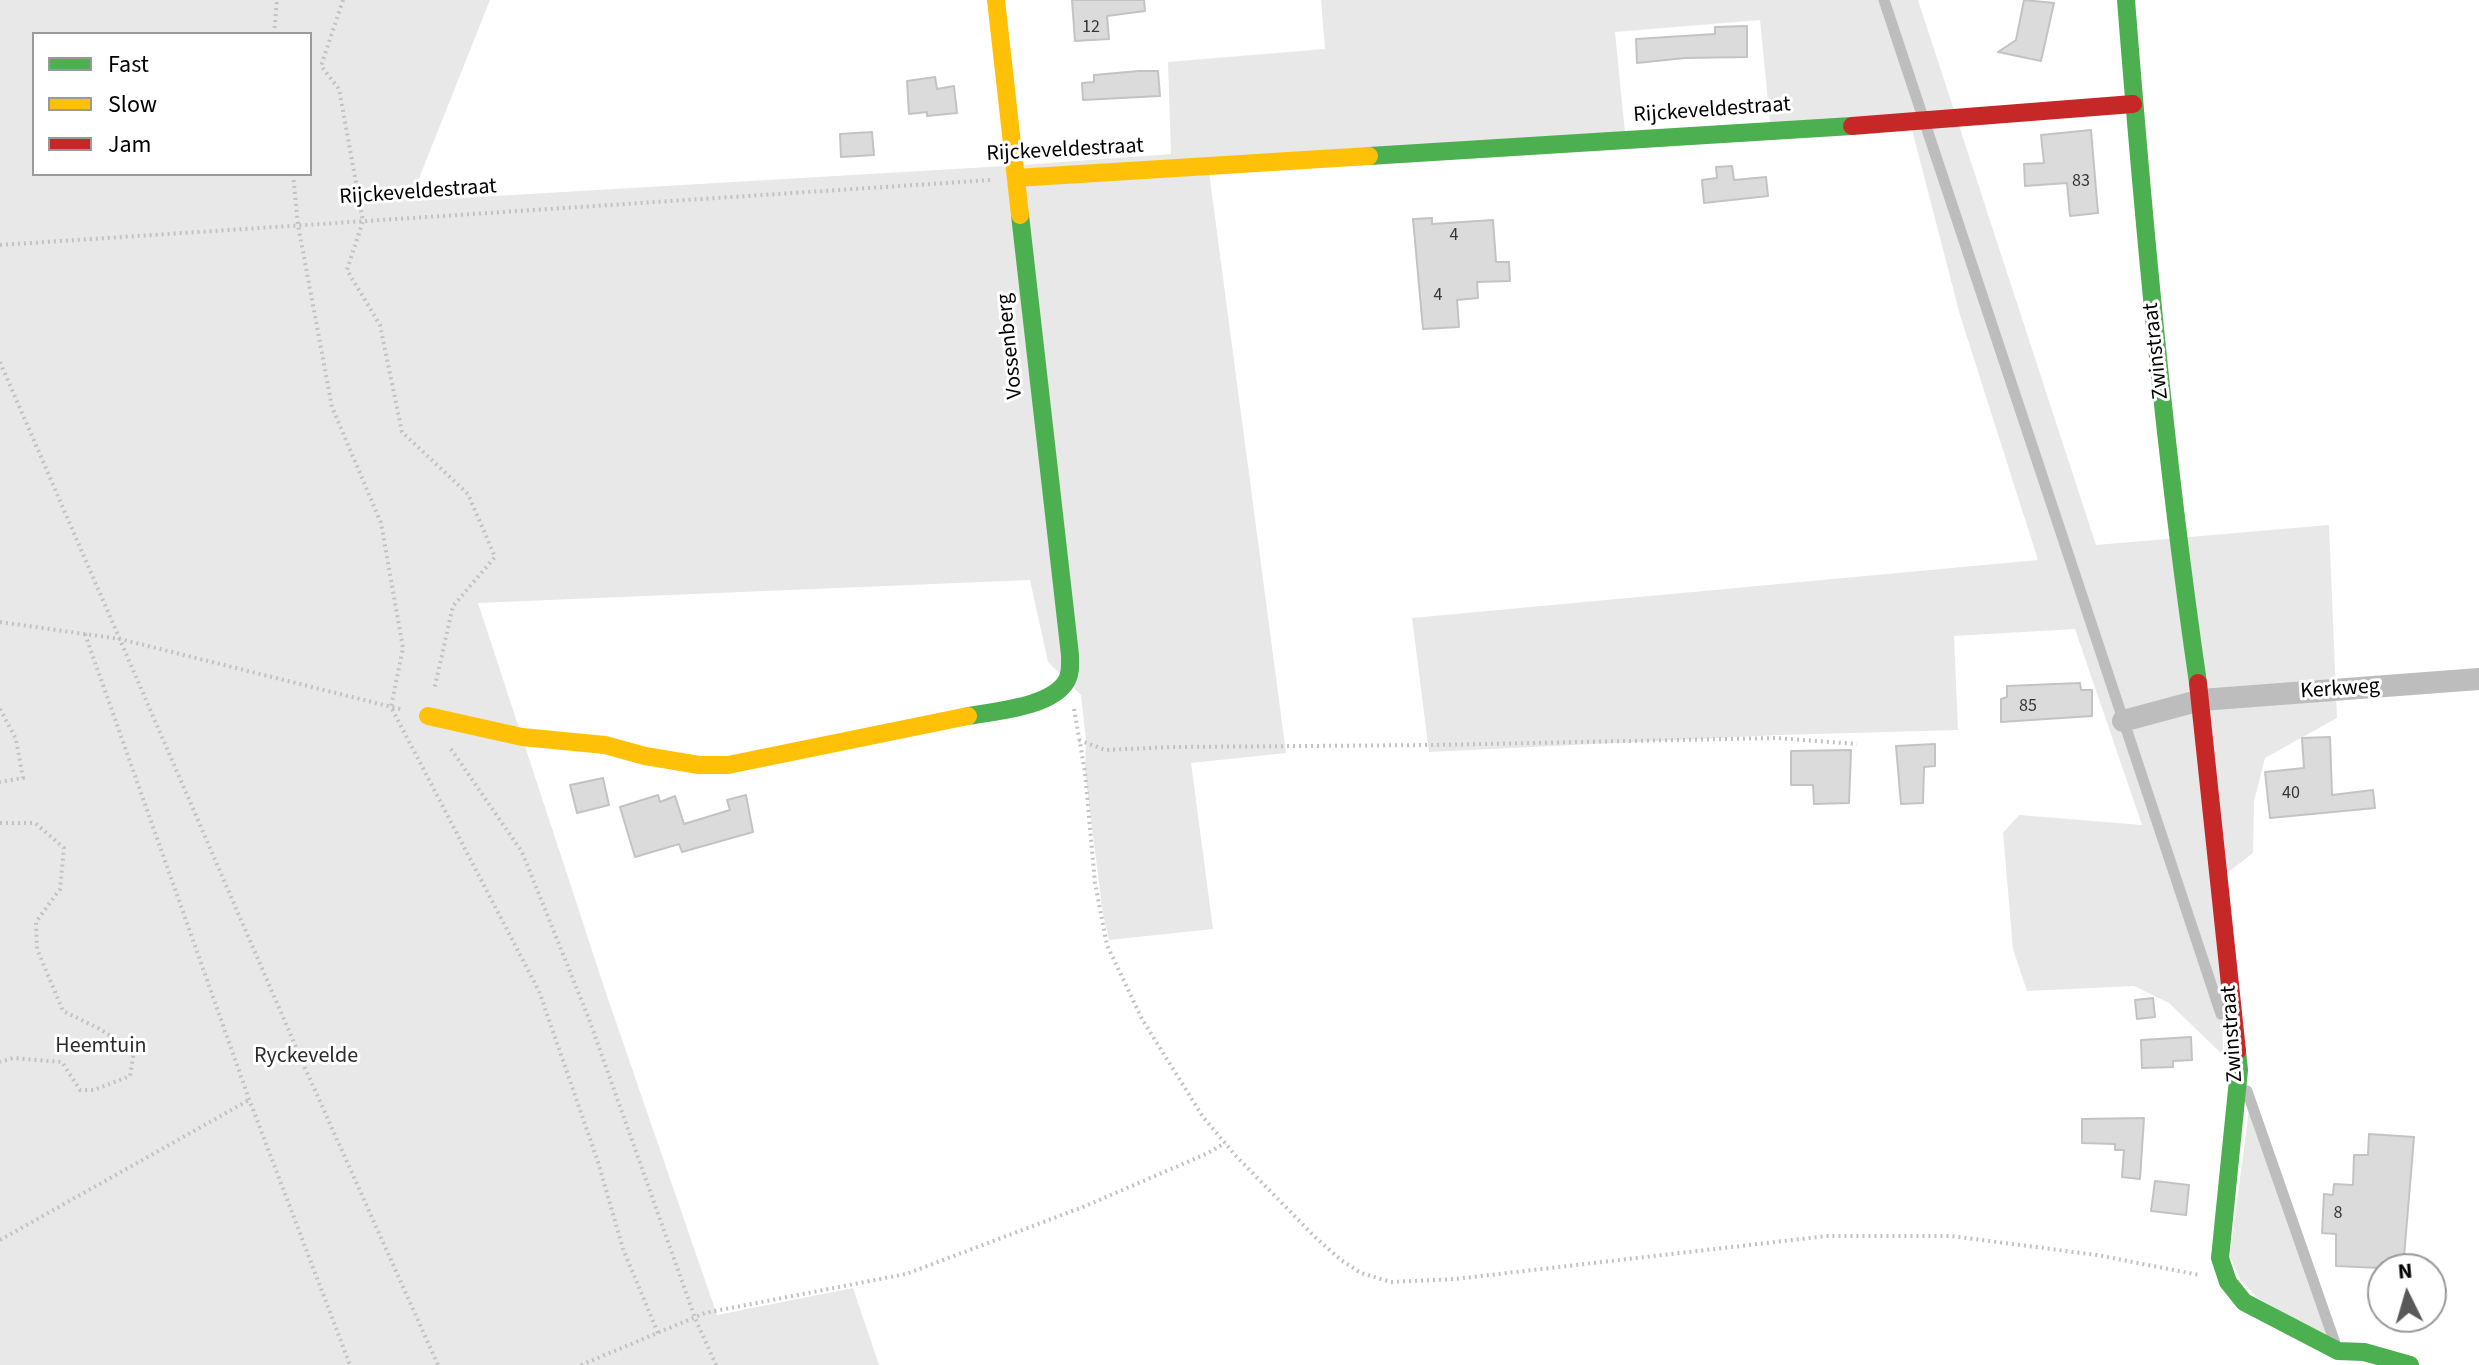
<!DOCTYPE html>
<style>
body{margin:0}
#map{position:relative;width:2479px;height:1365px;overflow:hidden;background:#fff;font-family:"Source Sans 3",sans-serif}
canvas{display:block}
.legend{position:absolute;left:32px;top:32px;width:280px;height:144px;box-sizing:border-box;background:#fff;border:2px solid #999;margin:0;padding:10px 14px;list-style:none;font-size:24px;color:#000}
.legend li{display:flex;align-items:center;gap:16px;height:40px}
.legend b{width:40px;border:2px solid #999}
.north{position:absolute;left:2367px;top:1253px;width:80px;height:80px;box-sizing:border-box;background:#fff;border:2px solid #999;border-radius:50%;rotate:355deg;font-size:22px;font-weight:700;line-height:32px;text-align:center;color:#000}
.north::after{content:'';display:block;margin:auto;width:28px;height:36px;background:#595959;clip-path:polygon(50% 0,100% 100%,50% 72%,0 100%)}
</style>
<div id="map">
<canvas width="2479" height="1365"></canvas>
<ul class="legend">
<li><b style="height:10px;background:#4caf50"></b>Fast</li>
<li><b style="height:10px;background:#ffc107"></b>Slow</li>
<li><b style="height:10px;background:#c62828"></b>Jam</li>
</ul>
<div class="north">N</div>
</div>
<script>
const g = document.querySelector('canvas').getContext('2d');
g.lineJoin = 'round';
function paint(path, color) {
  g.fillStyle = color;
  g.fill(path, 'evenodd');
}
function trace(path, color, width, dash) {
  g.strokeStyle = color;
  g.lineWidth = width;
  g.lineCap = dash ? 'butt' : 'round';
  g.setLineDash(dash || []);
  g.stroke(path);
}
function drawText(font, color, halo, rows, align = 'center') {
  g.font = font + ' "Source Sans 3",sans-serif';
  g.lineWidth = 6;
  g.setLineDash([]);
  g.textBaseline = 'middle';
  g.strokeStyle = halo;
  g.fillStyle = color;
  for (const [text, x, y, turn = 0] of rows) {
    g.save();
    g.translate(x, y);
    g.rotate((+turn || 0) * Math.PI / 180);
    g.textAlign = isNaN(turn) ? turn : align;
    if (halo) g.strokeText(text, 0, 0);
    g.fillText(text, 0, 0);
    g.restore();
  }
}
paint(new Path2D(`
 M0 0H490L410 201 1022 165 1171 154 1168 62 1325 49 1321 0H1918L2096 545 2329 525 2337 718 2265 758 2254 801 2253 853 2219 879 2223 1055 2169 1003 2134 986 2027 991 2013 949 2003 833 2019 815 2142 825 2075 629 1954 636 1958 730 1780 735 1429 752 1412 618 2038 560 1960 315 1911 126 1770 122 1760 20 1615 32 1625 133 1209 172 1286 753 1191 763 1213 929 1109 940 1103 914 1085 772 1086 740 1081 695 1048 662 1030 580 478 603 606 993 717 1315 853 1288 879 1365H0ZM34 34H310V174H34Z
 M2249 1109 2328 1338 2256 1297 2240 1279 2230 1256Z`), '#e8e8e8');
const building = new Path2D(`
 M1072 0H1144L1145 11 1107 16 1109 39 1075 41Z
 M2024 0 2054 3 2041 61 1998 52 2016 40Z
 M1747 26V57L1685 58 1637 63 1636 39 1715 34V27Z
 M1139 71H1158L1160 96 1083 100 1082 83 1094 82V75Z
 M935 77 937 89 954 86 957 113 927 116V112L909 114 907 81Z
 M2091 130 2098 213 2070 216 2067 183 2025 186 2024 164 2044 163 2041 135Z
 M872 132 874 155 841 157 840 134Z
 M1732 166 1734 180 1766 177 1768 196 1704 203 1702 180 1717 178 1716 167Z
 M1432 218V224L1493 220 1496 262H1509L1510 281 1477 282 1478 298 1457 300 1459 327 1423 329 1413 219Z
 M2080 683 2081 690H2092V716L2001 722V699L2007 697V686Z
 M2330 737 2332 795 2373 790 2375 808 2270 818 2265 772 2304 768 2302 738Z
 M1935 744V766L1924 767 1923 803 1901 804 1896 746Z
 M1851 750 1849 803 1814 804 1813 785H1791V751Z
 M603 778 609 805 577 813 570 785Z
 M658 795 660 802 675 796 684 824 730 810 727 800 746 795 753 832 682 852 679 844 635 857 620 807Z
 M2153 998 2155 1017 2137 1019 2135 1000Z
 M2191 1037 2192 1060 2173 1061V1067L2142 1068 2141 1040Z
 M2144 1118 2140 1179 2122 1177 2124 1150H2115V1144L2082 1143V1119Z
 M2369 1134 2414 1137 2403 1269 2336 1266V1234L2322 1233 2324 1194 2333 1195 2334 1184 2353 1185 2354 1155H2368Z
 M2155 1181 2189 1185 2186 1215 2151 1211Z`);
paint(building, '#dbdbdb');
trace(building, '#c3c3c3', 2);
trace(new Path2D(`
 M343 0 321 66 339 89 363 221 347 270 380 325 402 432 468 494 495 557 453 606 434 690
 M274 34 277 0
 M293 174 298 225 332 407 381 523 403 648 391 707 539 991 598 1162 623 1249 658 1333
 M0 245 991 180
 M0 362 305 1068 438 1365
 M0 622 120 639 404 710
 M85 634 249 1099 350 1365
 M0 709 16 739 23 778 0 782
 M1074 709 1085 772 1095 883 1107 945 1142 1019 1203 1117 1236 1156 1315 1237 1341 1260 1361 1273 1391 1282 1455 1279 1827 1236H1951L2097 1255 2199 1275
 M1079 740 1105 750 1173 747 1433 745 1776 738 1857 744
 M451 749 522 852 589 1019 695 1318 716 1365
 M0 823H35L64 848 60 889 36 922 37 949 63 1011 98 1028 134 1051 130 1076 94 1090H80L62 1062 13 1058 0 1062
 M0 1240 249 1100
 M581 1365 705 1313 906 1274 1083 1207 1206 1154 1225 1143`), '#c2c2c2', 4, [2, 4]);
trace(new Path2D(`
 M1884 0 2221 1014
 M2247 1091 2335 1343`), '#bdbdbd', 11);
trace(new Path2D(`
 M2123 721 2201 700 2479 679`), '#bdbdbd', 22);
trace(new Path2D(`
 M2126 0C2144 228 2165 456 2198 683
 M1369 156 1852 126
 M968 716C995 711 1053 707 1067 680 1071 673 1070 663 1070 655L1020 215
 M2237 1051 2239 1070 2220 1258 2228 1282 2244 1302 2338 1351 2364 1352 2410 1365`), '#4caf50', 18);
trace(new Path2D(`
 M996 0 1020 215
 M1016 178 1369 156
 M428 716 522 737 605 745 645 756 699 765H728L968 716`), '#ffc107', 18);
trace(new Path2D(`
 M1852 126 2133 104
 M2198 683 2237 1051`), '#c62828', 18);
drawText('18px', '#373737', null, [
 ["12",1091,28],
 ["83",2081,182],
 ["4",1454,236],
 ["4",1438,296],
 ["85",2028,707],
 ["40",2291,794],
 ["8",2338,1214]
]);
drawText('22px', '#000', '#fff', [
 ["Rijckeveldestraat",1712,111,-4],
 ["Rijckeveldestraat",1065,151,-3],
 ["Rijckeveldestraat",418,193,-4],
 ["Vossenberg",1011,346,-96],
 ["Zwinstraat",2157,351,-96],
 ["Kerkweg",2340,690,-4],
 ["Zwinstraat",2233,1034,-94]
]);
drawText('22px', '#2c2c2c', '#fff', [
 ["Heemtuin",101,1047],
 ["Ryckevelde",306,1057]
]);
</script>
